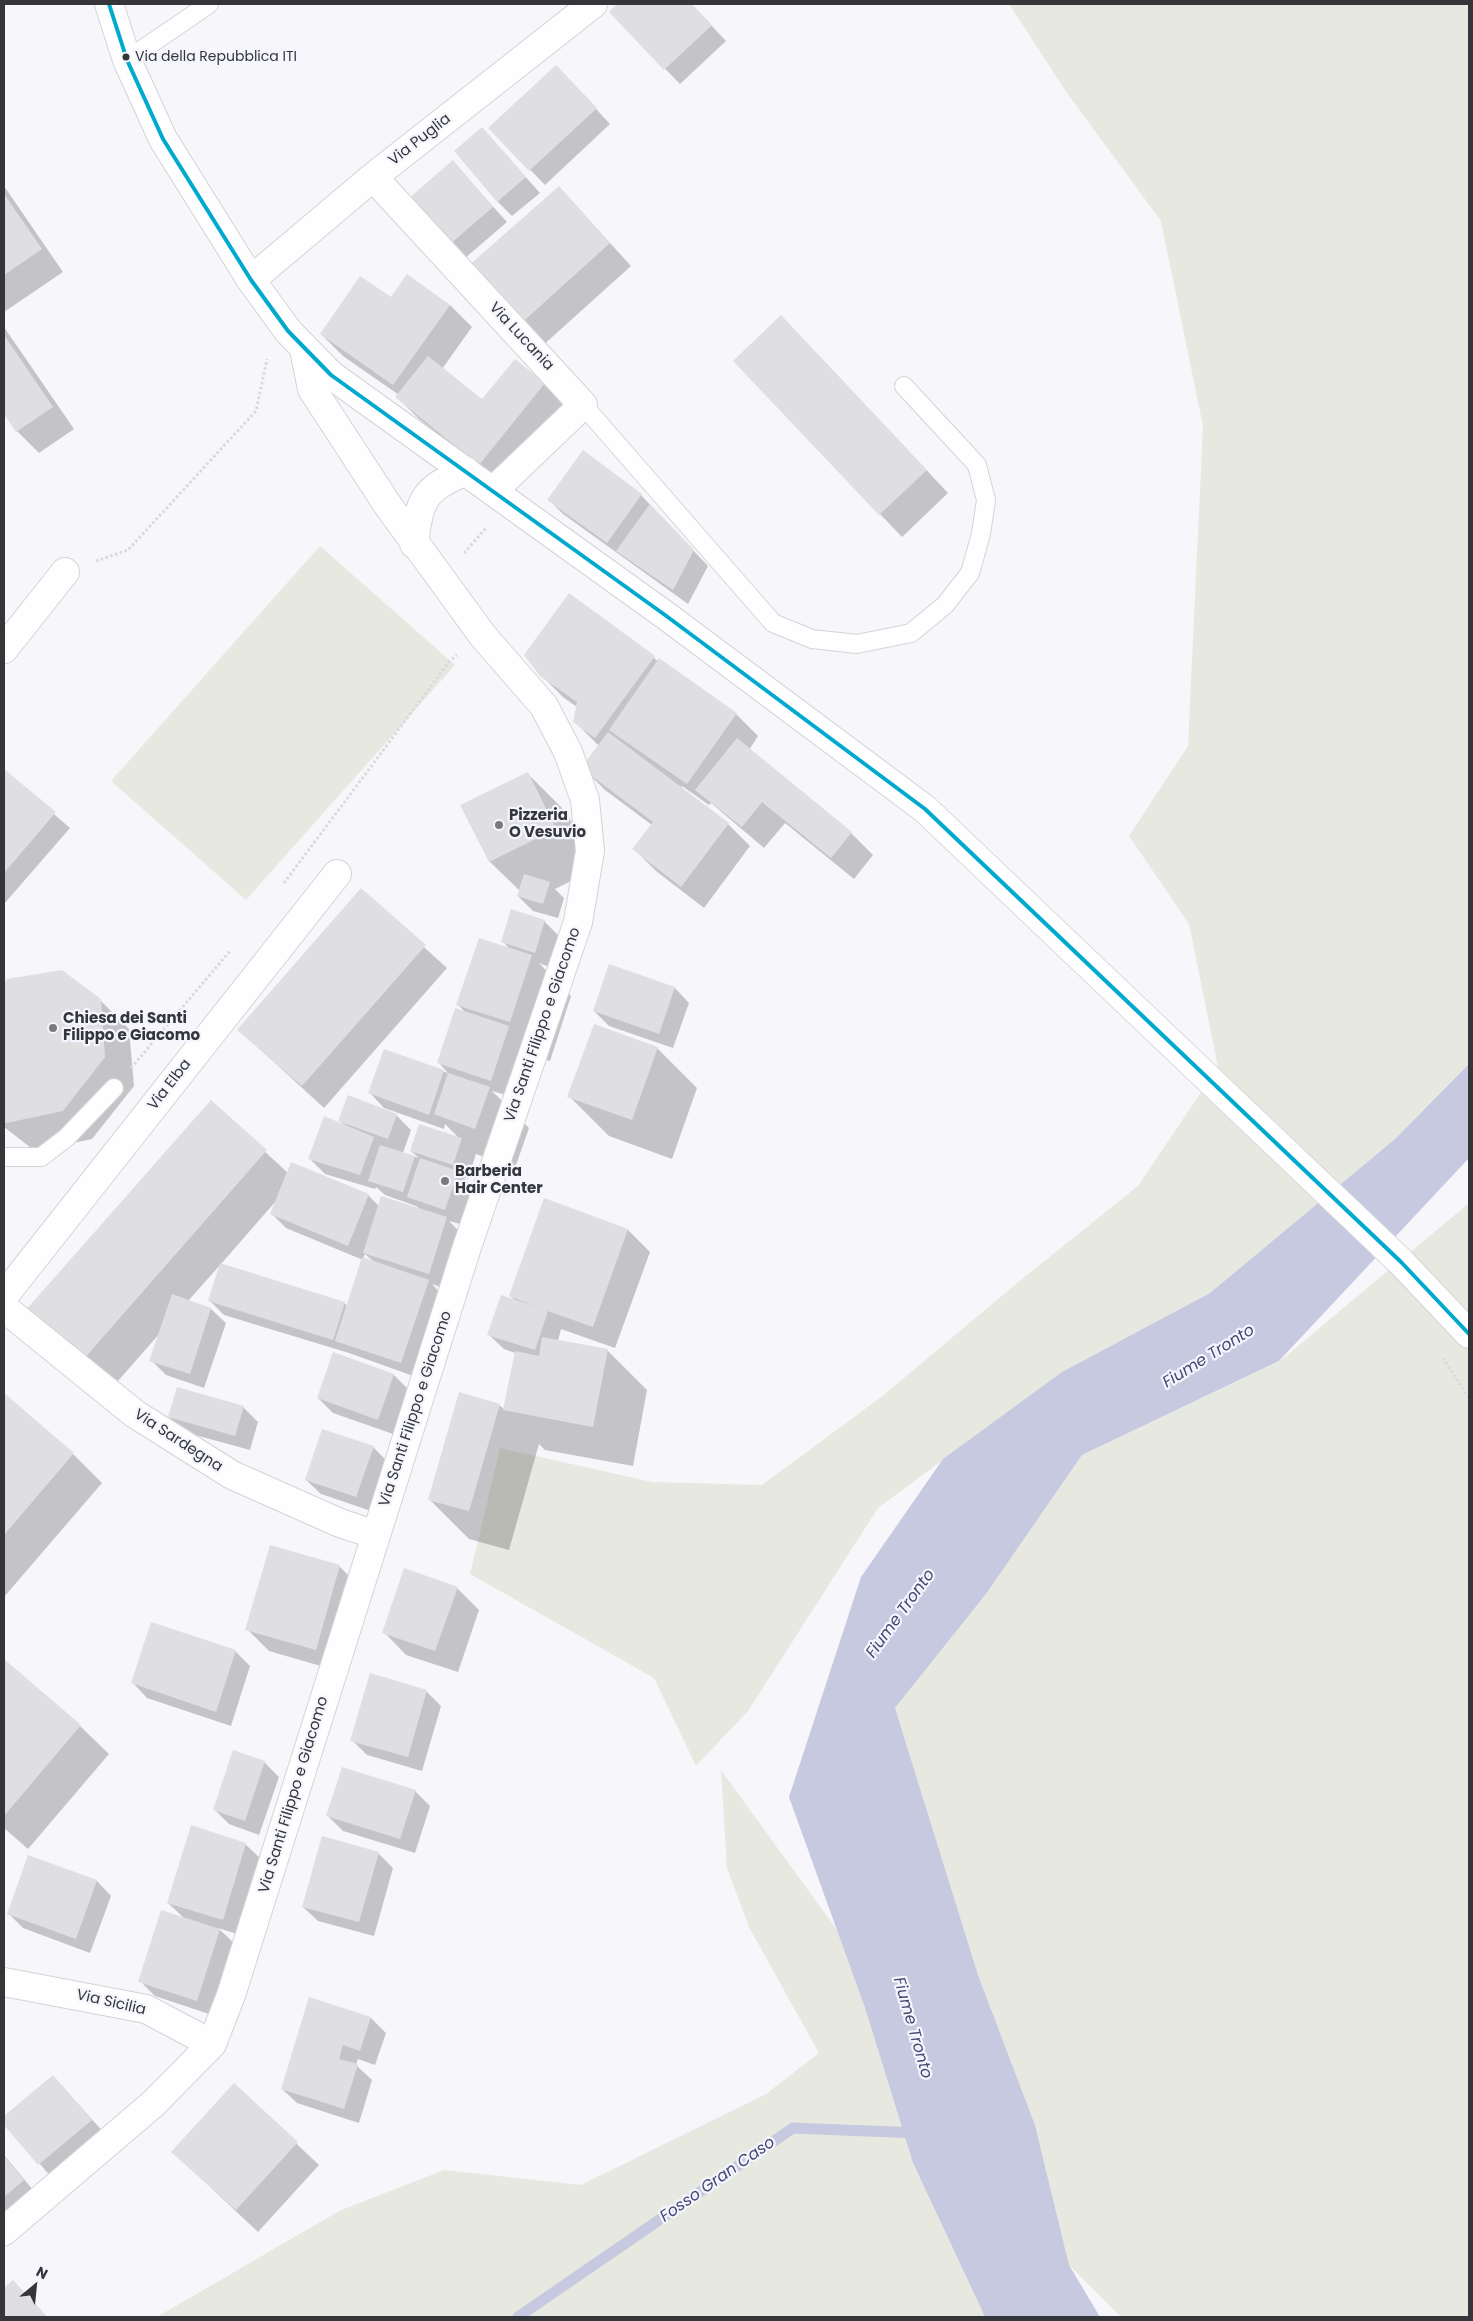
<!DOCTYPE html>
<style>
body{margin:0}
#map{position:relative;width:1473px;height:2321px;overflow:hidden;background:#f6f6fb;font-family:Poppins,sans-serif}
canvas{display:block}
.frame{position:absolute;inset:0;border:5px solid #35363a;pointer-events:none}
.north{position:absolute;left:10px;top:2261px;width:50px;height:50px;-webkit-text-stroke:4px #f4f5fd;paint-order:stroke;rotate:28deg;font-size:14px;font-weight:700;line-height:20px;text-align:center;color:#35363a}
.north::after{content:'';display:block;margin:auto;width:18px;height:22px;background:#35363a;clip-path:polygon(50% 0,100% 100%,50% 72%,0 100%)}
</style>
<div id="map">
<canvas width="1473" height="2321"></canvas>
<div class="frame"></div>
<div class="north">N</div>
</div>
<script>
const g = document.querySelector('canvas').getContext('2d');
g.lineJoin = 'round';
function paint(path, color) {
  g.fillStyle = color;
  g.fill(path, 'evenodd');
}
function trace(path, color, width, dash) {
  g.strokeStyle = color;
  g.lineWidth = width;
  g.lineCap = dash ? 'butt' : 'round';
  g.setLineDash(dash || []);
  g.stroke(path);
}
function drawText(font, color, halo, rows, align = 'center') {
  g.font = font + ' Poppins,sans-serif';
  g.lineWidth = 4.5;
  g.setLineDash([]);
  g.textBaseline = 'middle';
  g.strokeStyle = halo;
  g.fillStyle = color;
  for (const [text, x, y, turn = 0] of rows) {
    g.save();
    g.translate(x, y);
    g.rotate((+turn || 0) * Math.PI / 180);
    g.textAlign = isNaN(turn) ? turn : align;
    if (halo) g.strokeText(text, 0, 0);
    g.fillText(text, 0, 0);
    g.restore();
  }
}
paint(new Path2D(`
 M1009 4H1469V1064L1395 1139 1210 1293 1062 1372 878 1508 748 1711 696 1766 654 1678 470 1574 500 1448 652 1482 762 1485 880 1398 1022 1279 1138 1186 1218 1067 1189 924 1129 836 1188 746 1203 426 1161 221 1067 93Z
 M320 546 455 665 246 900 111 781Z
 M1469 1203V2317H1121L1069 2265 1035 2125 978 1975 895 1708 986 1594 1082 1455 1280 1361Z
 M721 1770 837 1930 865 2008 913 2163 985 2317H157L339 2211 444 2170 581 2185 766 2094 819 2053 749 1927 727 1868Z`), '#e7e9e0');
paint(new Path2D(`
 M1469 1064V1158L1279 1361 1082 1455 986 1594 895 1708 978 1975 1035 2125 1069 2265 1100 2317H985L913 2163 865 2008 789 1797 861 1577 943 1459 1062 1372 1210 1293 1395 1139Z`), '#c6c9e0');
paint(new Path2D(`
 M619 4H691L726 41 680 84 610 12Z
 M571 82 610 124 545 185 490 128Z
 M482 128 540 193 512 216 497 201Z
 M453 162 507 222 464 259 450 244Z
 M4 186 63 272 4 312Z
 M559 187 631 266 540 348 467 270Z
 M391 298 450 305 472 327 442 369 482 401 545 384 567 406 502 486 419 419 397 397 399 395 343 356 321 334Z
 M4 327 74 429 39 453 17 431 4 412Z
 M803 339 948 493 902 537 734 361Z
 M641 495 708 566 688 604 563 514 549 500Z
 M569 595 658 661 736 714 758 736 749 750 851 833 873 855 854 879 785 823 764 848 711 803 709 805 682 786 680 788 728 824 750 846 704 908 656 871 634 849 652 825 605 790 583 768 599 746 575 722 577 707 564 698 541 675Z
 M4 771 70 828 4 904Z
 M527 773 567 813 595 869 555 889 564 898 558 918 533 911 518 896 520 891 490 862 462 806Z
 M361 890 447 968 324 1108 239 1030Z
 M544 921 559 936 549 967 539 963 571 996 550 1061 520 1052 506 1095 492 1091 529 1128 515 1168 476 1154 468 1179 463 1177 473 1187 460 1224 449 1221 461 1233 443 1288 432 1284 443 1296 416 1377 349 1353 224 1315 209 1300 221 1264 188 1301 211 1309 226 1323 204 1388 166 1375 151 1360 160 1333 111 1389 56 1340 211 1102 288 1173 368 1195 379 1206 421 1210 416 1206 385 1195 376 1187 375 1189 325 1174 310 1159 346 1126 340 1121 396 1115 411 1130 403 1153 419 1158 411 1151 459 1138 445 1124 444 1129 384 1108 370 1093 385 1051 448 1073 439 1063 466 1013 458 1005 510 949 503 942ZM276 1201 272 1214 286 1228 363 1260 348 1306 344 1303 221 1264ZM365 1254 374 1262 363 1259Z
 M8 980 100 1000 129 1029 134 1086 92 1139 35 1151 4 1127V985Z
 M675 988 689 1003 673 1048 609 1026 594 1011Z
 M657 1048 697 1088 672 1159 609 1136 569 1096Z
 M545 1200 628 1230 650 1252 615 1348 561 1329 558 1341 607 1350 647 1390 633 1466 545 1450 539 1444 509 1550 469 1539 429 1499 499 1405 505 1410 515 1353 504 1349 489 1335 516 1302 511 1296Z
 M333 1354 394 1375 409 1390 393 1434 333 1413 318 1398Z
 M4 1394 73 1454 102 1483 4 1597Z
 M243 1407 258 1422 250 1450 184 1432 169 1417Z
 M373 1447 388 1462 371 1511 321 1494 306 1480Z
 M339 1566 361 1588 338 1671 269 1651 247 1629Z
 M457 1588 479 1610 458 1672 406 1655 384 1632Z
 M235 1651 250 1666 231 1726 147 1698 133 1683Z
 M4 1661 80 1726 109 1754 28 1849 4 1828Z
 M426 1691 441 1706 422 1771 367 1755 352 1740Z
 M264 1762 279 1777 259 1835 229 1824 214 1809Z
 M415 1791 430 1806 415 1853 343 1831 328 1816Z
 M245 1844 260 1858 237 1934 218 1928 235 1944 212 2015 155 1996 140 1981 184 1918 168 1903Z
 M378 1853 393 1868 374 1936 318 1921 303 1907Z
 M97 1881 111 1896 90 1953 23 1928 8 1913Z
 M310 1998 371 2018 386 2033 375 2065 358 2059 356 2065 372 2080 359 2123 297 2103 282 2089Z
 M53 2076 106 2135 53 2179 4 2123V2118Z
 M234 2085 319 2165 258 2232 173 2152Z
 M4 2155 38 2196 4 2224Z
 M13 2282 28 2296 47 2317H4V2290Z`), '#0003');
trace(new Path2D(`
 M518 2317 793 2128 918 2133`), '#c6c9e0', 11);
paint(new Path2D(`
 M617 4H692L712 25 664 70 609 12Z
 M556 65 597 108 529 171 488 128Z
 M482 127 526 177 497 202 454 151Z
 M453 160 493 207 449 245 408 199Z
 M559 186 610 243 517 327 465 269Z
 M4 194 42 249 4 275Z
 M407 274 450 305 393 385 320 334 360 276 391 297Z
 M781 315 927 470 879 515 733 361Z
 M4 335 53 407 16 432 4 414Z
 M428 356 482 399 515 359 545 383 479 465 395 397Z
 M583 450 642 494 607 543 547 500Z
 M650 504 694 550 673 590 616 551Z
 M569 593 655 656 595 738 573 722 577 702 540 676 524 655Z
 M659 658 737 713 687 784 609 730Z
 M608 732 729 823 681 887 632 849 653 822 581 768Z
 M737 738 852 832 831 858 762 802 742 827 695 790Z
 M4 769 56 812 4 873Z
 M528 772 556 829 489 862 460 805Z
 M524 874 550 882 543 904 517 896Z
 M361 888 426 945 302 1086 237 1030Z
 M511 909 545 920 535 953 501 942Z
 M479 938 532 955 510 1022 456 1005Z
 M609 964 675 987 659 1034 593 1011Z
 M62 970 101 999 105 1057 63 1111 6 1123 4 1122V983L7 979Z
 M455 1008 509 1026 491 1081 437 1063Z
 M594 1024 658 1047 632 1120 567 1097Z
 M384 1049 444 1070 429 1115 368 1093Z
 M448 1073 490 1087 475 1129 434 1114Z
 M348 1095 397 1114 388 1139 338 1121Z
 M211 1100 267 1150 82 1361 25 1311Z
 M324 1116 374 1137 360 1175 308 1159Z
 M419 1124 462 1138 453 1165 410 1151Z
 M380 1145 415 1156 403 1192 368 1181Z
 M420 1158 458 1171 445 1210 407 1197Z
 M291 1162 369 1194 348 1246 270 1214Z
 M381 1196 447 1217 429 1274 363 1253Z
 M544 1198 628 1229 593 1327 548 1311 535 1350 487 1335 501 1295 537 1307 509 1296Z
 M362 1257 429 1280 401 1363 335 1341Z
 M220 1263 345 1302 333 1340 208 1301Z
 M172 1294 211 1308 190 1374 149 1361Z
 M542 1337 608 1349 593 1427 503 1410 515 1351 539 1356Z
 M333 1352 394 1374 378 1420 317 1398Z
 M177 1387 244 1406 235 1436 168 1417Z
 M459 1392 500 1404 469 1511 428 1500Z
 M4 1393 74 1453 4 1535Z
 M322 1429 374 1446 356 1497 305 1480Z
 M270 1545 340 1565 316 1650 245 1630Z
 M404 1568 458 1587 435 1651 382 1633Z
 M151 1622 236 1650 216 1712 131 1683Z
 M4 1659 81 1725 4 1816Z
 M370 1673 427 1690 408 1757 350 1741Z
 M233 1750 265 1761 245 1821 213 1810Z
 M342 1767 416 1790 400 1839 326 1816Z
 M191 1825 246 1843 223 1920 167 1903Z
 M322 1836 379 1852 359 1922 302 1907Z
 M28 1855 97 1880 76 1939 7 1914Z
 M161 1910 220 1929 197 2001 138 1982Z
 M309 1997 371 2017 360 2051 343 2045 339 2059 358 2064 344 2109 281 2089Z
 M53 2075 92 2120 38 2165 4 2125V2116Z
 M234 2083 298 2142 236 2210 171 2152Z
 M4 2156 24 2180 4 2197Z
 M13 2280 47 2317H4V2288Z`), '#dfdfe2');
const lane = new Path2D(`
 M127 60 209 4
 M583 405 773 623 812 639 857 644 911 633 945 605 970 573 981 534 986 500 977 465 904 386
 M4 1157H41L66 1138 114 1088`);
const street = new Path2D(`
 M373 177 583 405 493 491
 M251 280 373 177 593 4
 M414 544C420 498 423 490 466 471
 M4 649 65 572
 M4 1296 337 874
 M4 1308 135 1414 232 1475 340 1523 376 1535
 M4 1982 146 2009 212 2044
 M4 2231 154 2103 212 2044 231 1995 467 1247 578 922 590 851 585 800 568 752 544 706 483 636 389 507 312 389 304 349`);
const secondary = new Path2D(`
 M109 4 127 60 163 139 251 280 288 331 331 375 665 615 925 809 1401 1262 1469 1334`);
trace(lane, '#d4d4d8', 20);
trace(street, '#d4d4d8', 30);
trace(secondary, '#d4d4d8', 30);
trace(new Path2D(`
 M464 553 486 528
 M96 561 128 550 256 411 267 359
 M284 883 449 662 457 655
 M131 1068 230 951
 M1443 1358 1469 1398`), '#dadadc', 3, [2.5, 2.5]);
trace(lane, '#fefefe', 18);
trace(street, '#fefefe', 28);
trace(secondary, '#fefefe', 28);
trace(new Path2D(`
 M109 4 127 60 163 139 251 280 288 331 331 375 665 615 925 809 1401 1262 1469 1334`), '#00a9ce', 4);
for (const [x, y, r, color] of [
 [126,57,4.5,"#35363a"],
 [499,825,5,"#79797e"],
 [53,1028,5,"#79797e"],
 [445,1181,5,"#79797e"]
]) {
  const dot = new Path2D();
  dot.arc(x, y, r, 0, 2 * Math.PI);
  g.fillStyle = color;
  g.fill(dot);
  trace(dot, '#f4f5fd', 2);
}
drawText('14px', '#35363a', '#f4f5fd', [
 ["Via della Repubblica ITI",135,57]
], 'left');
drawText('15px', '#35363a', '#f4f5fd', [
 ["Via Puglia",420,140,-38],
 ["Via Lucania",521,337,47],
 ["Via Santi Filippo e Giacomo",543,1025,-71],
 ["Via Elba",170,1085,-52],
 ["Via Santi Filippo e Giacomo",416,1409,-72],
 ["Via Sardegna",178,1441,33],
 ["Via Santi Filippo e Giacomo",294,1795,-73],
 ["Via Sicilia",111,2003,13]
]);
drawText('bold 15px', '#35363a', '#f4f5fd', [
 ["Pizzeria",509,816],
 ["O Vesuvio",509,833],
 ["Chiesa dei Santi",63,1019],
 ["Filippo e Giacomo",63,1036],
 ["Barberia",455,1172],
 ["Hair Center",455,1189]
], 'left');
drawText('italic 16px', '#434772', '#f4f5fd', [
 ["Fiume Tronto",1209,1357,-32],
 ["Fiume Tronto",901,1614,-54],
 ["Fiume Tronto",912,2028,74],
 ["Fosso Gran Caso",718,2180,-35]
]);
</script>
